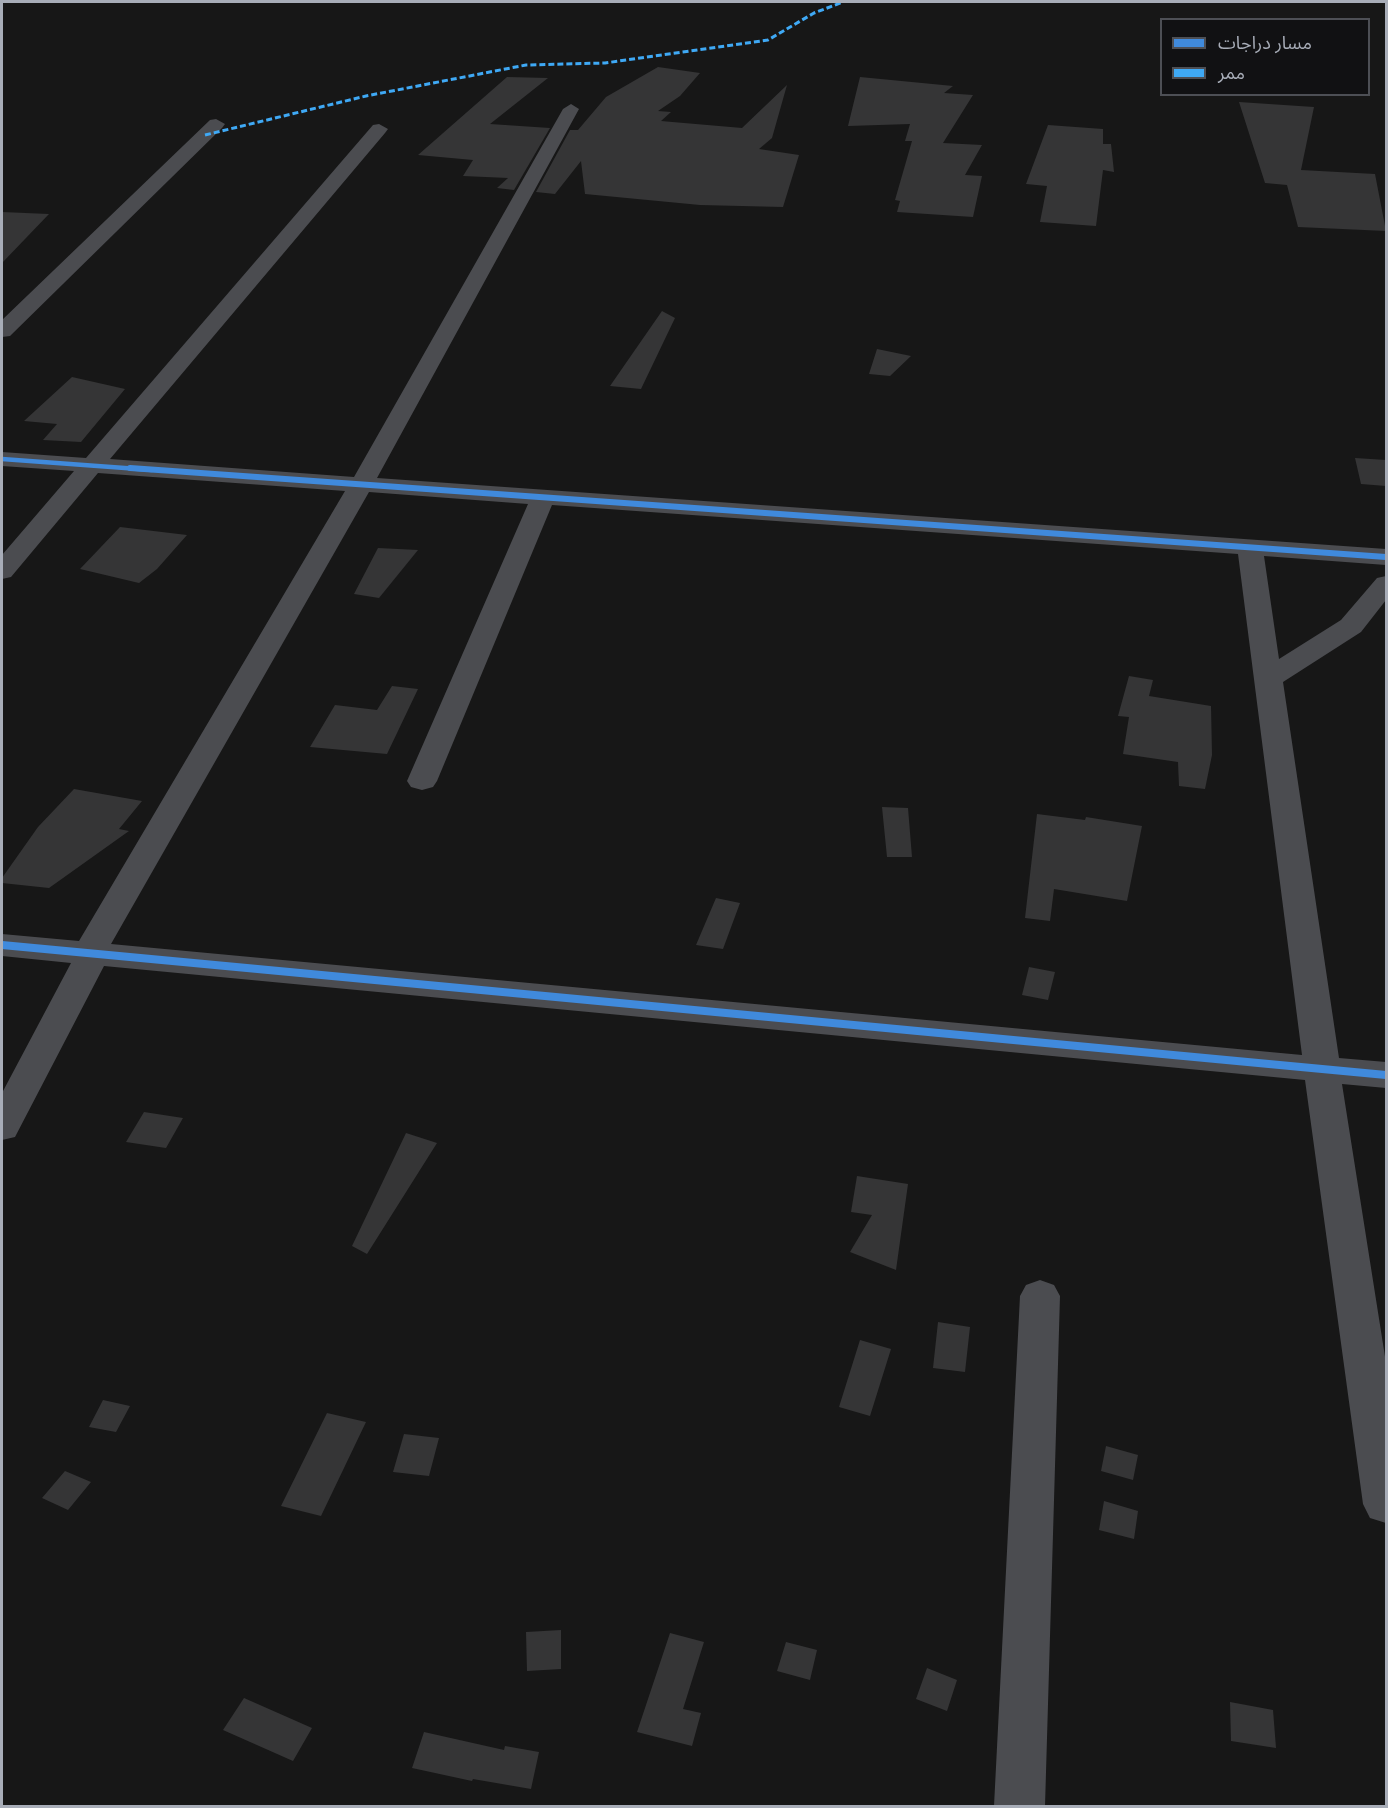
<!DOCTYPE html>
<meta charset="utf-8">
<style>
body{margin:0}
#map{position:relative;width:1388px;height:1808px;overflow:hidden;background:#171717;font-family:"Golos Text","Noto Sans Arabic",sans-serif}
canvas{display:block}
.frame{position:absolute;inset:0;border:3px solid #a8adb8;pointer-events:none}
.legend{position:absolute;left:1160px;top:18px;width:210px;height:78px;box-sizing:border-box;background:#111113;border:2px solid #4d4f55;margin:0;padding:8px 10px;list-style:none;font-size:18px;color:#a8adb8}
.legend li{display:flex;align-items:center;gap:12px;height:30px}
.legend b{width:30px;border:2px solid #4d4f55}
</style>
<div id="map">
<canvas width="1388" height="1808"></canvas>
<div class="frame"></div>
<ul class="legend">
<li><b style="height:8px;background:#408adc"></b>مسار دراجات</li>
<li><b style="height:8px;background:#3fa9f5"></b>ممر</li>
</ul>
</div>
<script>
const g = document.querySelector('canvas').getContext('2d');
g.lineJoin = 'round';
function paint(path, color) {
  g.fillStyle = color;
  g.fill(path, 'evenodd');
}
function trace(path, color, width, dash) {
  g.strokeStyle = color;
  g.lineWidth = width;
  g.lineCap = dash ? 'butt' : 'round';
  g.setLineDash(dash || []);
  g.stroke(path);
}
paint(new Path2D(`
 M658 67 700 73 680 96 658 111 671 112 661 121 742 128 787 85 772 138 759 149 799 155 783 207 700 205 585 194 581 161 555 194 536 192 570 130H578L606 97Z
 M507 77 548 78 490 124 550 128 514 190 497 188 508 178 463 176 473 160 418 155Z
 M860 77 953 86 944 93 973 95 943 143 982 145 965 175 982 176 973 217 897 212 900 201 895 200 912 141H905L910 124 848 126Z
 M1239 102 1314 107 1301 170 1375 174 1386 231 1298 227 1287 185 1265 183Z
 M1048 125 1103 129V144H1111L1114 172 1103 170 1096 226 1040 222 1047 186 1026 184Z
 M2 212 49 214 2 263Z
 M662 311 675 318 641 389 610 386Z
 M877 349 911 356 890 376 869 374Z
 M72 377 125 389 81 442 43 440 57 424 24 421Z
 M1355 458 1386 460V486L1361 484Z
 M120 527 187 535 157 569 139 583 80 569Z
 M378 548 418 550 379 598 354 594Z
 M1129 676 1153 680 1149 696 1211 706 1212 755 1205 789 1179 786 1178 762 1123 754 1129 717 1118 716Z
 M392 686 418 689 387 754 310 747 335 705 377 710Z
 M74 789 142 801 119 829 129 831 49 888 2 883V878L38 827Z
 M882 807 908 808 912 857H887Z
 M1037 814 1085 820 1086 817 1142 826 1127 901 1054 889 1050 921 1025 918Z
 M716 898 740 903 723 949 696 945Z
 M1029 967 1055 972 1048 1000 1022 995Z
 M144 1112 183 1118 166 1148 126 1142Z
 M406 1133 437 1143 367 1254 352 1246Z
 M857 1176 908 1184 896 1270 850 1252 872 1215 851 1212Z
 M938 1322 970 1327 965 1372 933 1368Z
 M860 1340 891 1349 870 1416 839 1407Z
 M103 1400 130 1406 116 1432 89 1427Z
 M327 1413 366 1422 321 1516 281 1506Z
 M404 1434 439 1438 429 1476 393 1472Z
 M1106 1446 1138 1455 1133 1480 1101 1471Z
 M65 1471 91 1482 68 1510 42 1498Z
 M1104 1501 1138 1511 1134 1539 1099 1530Z
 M561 1630V1669L527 1671 526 1632Z
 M670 1633 704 1642 683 1709 701 1713 692 1746 637 1732Z
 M786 1642 817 1650 810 1680 777 1671Z
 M927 1668 957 1680 947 1711 916 1699Z
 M244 1698 312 1728 293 1761 223 1730Z
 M1230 1702 1273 1710 1276 1748 1231 1741Z
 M424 1732 504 1750 505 1746 539 1752 531 1789 473 1779 472 1781 412 1768Z`), '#353536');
paint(new Path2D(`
 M571 104 579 109 377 478 1386 549V565L1264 556 1279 659 1341 620 1377 578 1386 576V600L1361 632 1283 682 1339 1058 1386 1062V1088L1342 1084 1386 1363V1523L1370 1518 1363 1504 1305 1080 104 966 15 1137 2 1140V1093L71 963 2 956V934L79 941 345 491 98 473 11 577 2 579V555L74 471 2 466V452L86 458 373 125 379 124 388 129 385 133 110 459 354 477 563 109ZM369 492 528 504 407 781 411 787 422 790 433 787 437 781 552 505 1238 554 1302 1055 111 944Z
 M216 119 225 124 222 128 10 336 2 337V320L210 120Z
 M1040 1280 1054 1285 1060 1296 1045 1806H994L1020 1296 1026 1285Z`), '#4b4c50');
trace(new Path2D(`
 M205 135 366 96 526 65 605 63 768 40 814 13 843 2`), '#3fa9f5', 3, [6, 3]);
trace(new Path2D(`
 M2 459 152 470`), '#408adc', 4.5);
trace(new Path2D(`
 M130 468 1386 557`), '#408adc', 6);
trace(new Path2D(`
 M2 945 1386 1075`), '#408adc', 8);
</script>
